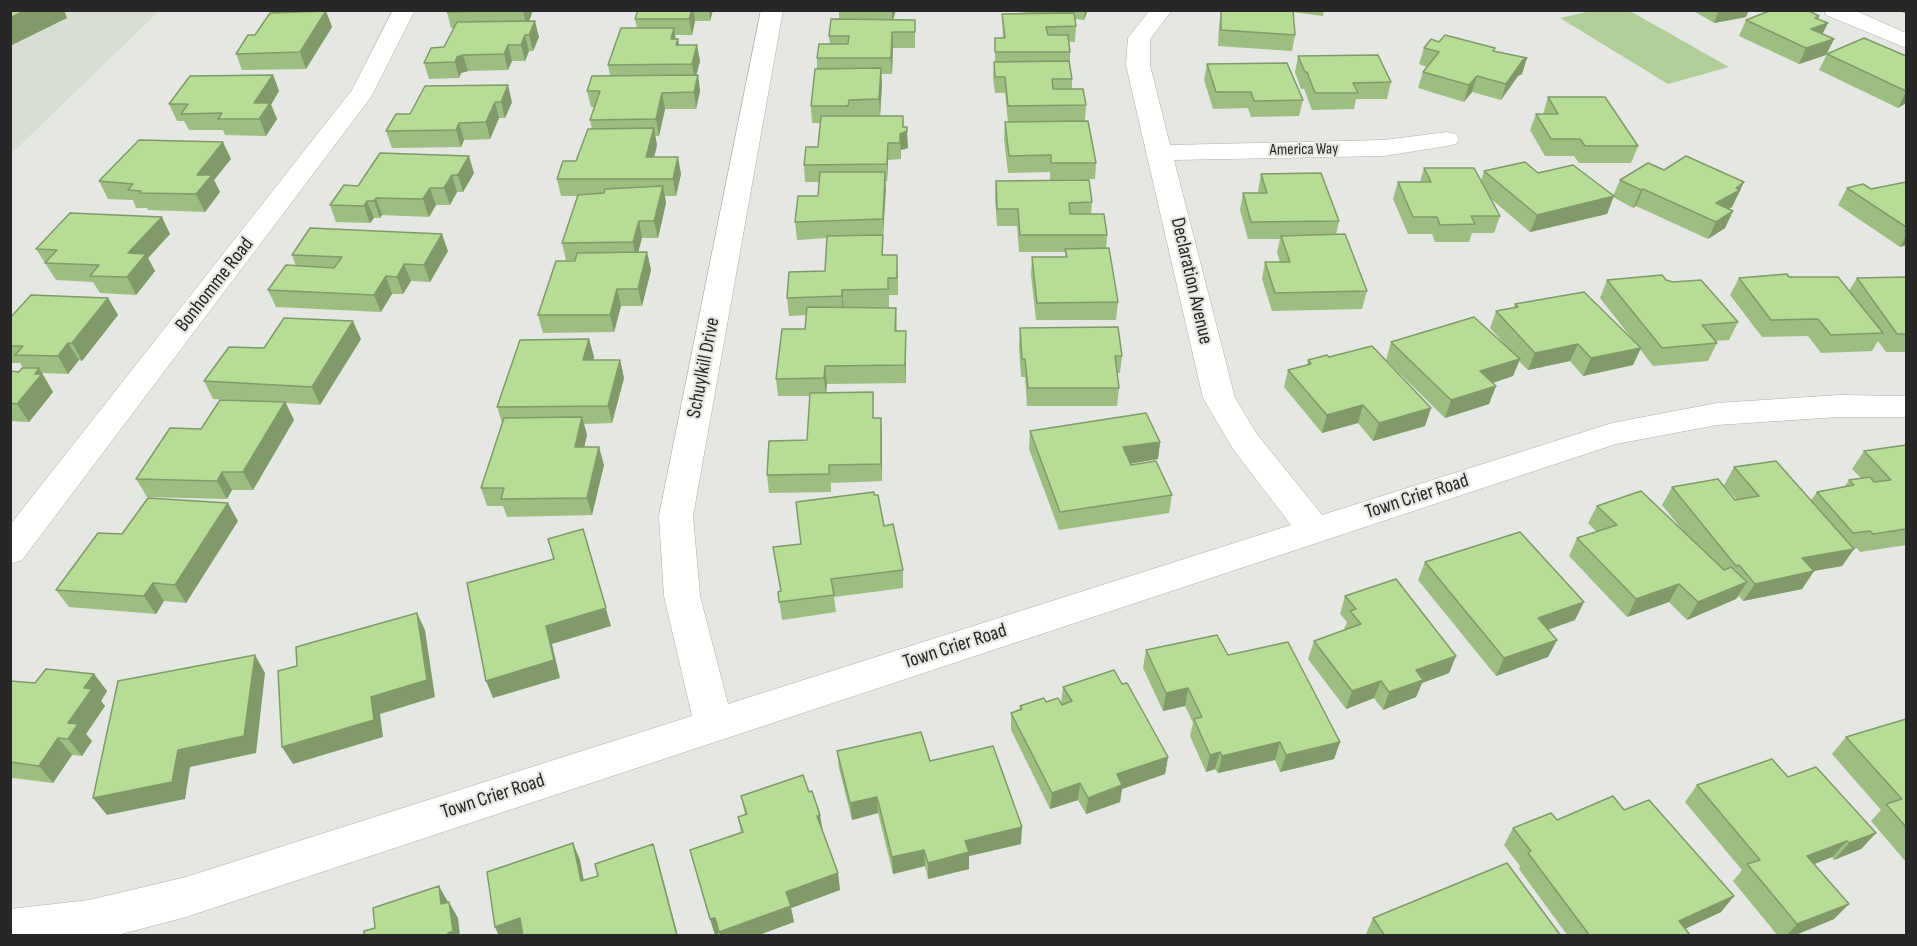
<!DOCTYPE html>
<style>
body{margin:0}
#map{position:relative;width:1917px;height:946px;overflow:hidden;background:#e4e7e2;font-family:"Sofia Sans Condensed",sans-serif}
canvas{display:block}
.frame{position:absolute;inset:0;border:12px solid #262726;pointer-events:none}
</style>
<div id="map">
<canvas width="1917" height="946"></canvas>
<div class="frame"></div>
</div>
<script>
const g = document.querySelector('canvas').getContext('2d');
g.lineJoin = 'round';
function paint(path, color) {
  g.fillStyle = color;
  g.fill(path, 'evenodd');
}
function trace(path, color, width, dash) {
  g.strokeStyle = color;
  g.lineWidth = width;
  g.lineCap = dash ? 'butt' : 'round';
  g.setLineDash(dash || []);
  g.stroke(path);
}
function drawText(font, color, halo, rows, align = 'center') {
  g.font = font + ' "Sofia Sans Condensed",sans-serif';
  g.lineWidth = 4.5;
  g.setLineDash([]);
  g.textBaseline = 'middle';
  g.strokeStyle = halo;
  g.fillStyle = color;
  for (const [text, x, y, turn = 0] of rows) {
    g.save();
    g.translate(x, y);
    g.rotate((+turn || 0) * Math.PI / 180);
    g.textAlign = isNaN(turn) ? turn : align;
    if (halo) g.strokeText(text, 0, 0);
    g.fillText(text, 0, 0);
    g.restore();
  }
}
paint(new Path2D(`
 M11 11H159L11 154Z`), '#d7ddd2');
paint(new Path2D(`
 M1591 11H1630L1729 67 1668 84 1560 18Z`), '#b1ce99');
const minor = new Path2D(`
 M393 10H415L371 97 22 560 10 564V525L352 90Z
 M761 10H783L693 516 700 596 728 704 1291 525 1233 449 1203 398 1126 65 1128 38 1150 10H1172L1150 39V65L1170 145 1384 140 1447 132 1456 134 1459 139 1456 144 1447 146 1384 156 1174 160 1235 398 1256 433 1322 515 1612 423 1717 403 1839 395 1906 396V417H1839L1717 425 1616 444 186 917 114 936H10V909L89 900 186 877 692 716 664 596 659 516Z
 M1824 10H1854L1906 33V48L1826 15Z`);
trace(minor, '#adafab', 1);
paint(minor, '#fff');
paint(new Path2D(`
 M273 10H346L326 12 332 27 306 69 242 70 236 54 255 35 273 13Z
 M533 10 529 21 539 37 533 51H529L525 61H512L508 70 468 71 461 73 459 78 429 79 424 63 444 47 454 28H451L447 12Z
 M638 10H713L710 21H695L692 35H675L676 39H678L679 45 700 61 696 75H698L700 91 696 109H665L659 136H655L657 145 654 157 681 174 676 196H665L666 203 658 238H642L638 252H647L651 270 642 306H621L614 332 543 333 538 315 575 260H566L562 243 578 196H561L557 179 576 161 592 129 590 120 595 107H591L587 91 610 76 608 65 637 28 635 19Z
 M839 10H896L893 20H915V48H893L892 74H881L882 84 880 116H903V127L908 148 901 150V159L888 160 887 181H885L883 236V255L898 272V295H889V307L853 308H896L897 331H906V383L827 384 826 393 874 418H881L882 481 831 483V492L769 493 767 475 807 440 810 396H778L776 379 805 329 807 315 789 316 787 298 825 271 827 238 797 240 795 222 818 196 819 182H805L804 165 818 147 820 123H812L811 106 817 69V58L830 44 829 36 839 19Z
 M1017 10H1088L1084 20 1075 19 1076 26 1075 42H1069L1070 52V63L1072 79V89L1086 105 1085 121 1096 163 1095 179 1050 180V172L1008 173 1004 139 1005 122H1008L1005 93H995L993 78 994 62H995V38H1003L1002 14 1028 13 1017 12Z
 M1221 10 1238 11 1324 10 1323 16 1293 12 1295 35 1292 51 1218 46 1219 26Z
 M1692 10H1749L1746 17 1714 23Z
 M1897 10H1906V14Z
 M1819 16 1818 19 1822 34 1834 39 1826 55 1799 64 1739 36 1746 20Z
 M1439 42 1494 51 1522 74 1518 76 1501 100 1472 92 1464 102 1418 88 1423 72 1427 67 1419 64 1424 48Z
 M1827 54 1906 56V103L1898 108 1819 70Z
 M1298 56 1391 82 1387 99H1356L1354 109 1312 110 1304 89H1301L1295 72Z
 M1207 64 1303 100 1299 116 1251 117 1248 108 1213 109 1204 80Z
 M273 75 279 91 271 104 277 119 266 136 225 135 223 130H189L184 121H177L169 104Z
 M425 86 512 102 505 118H499L490 139 464 140 461 147 392 148 386 131 410 114Z
 M1548 97 1638 146 1631 163H1579L1574 156H1545L1530 130 1536 114H1543Z
 M380 153 474 173 463 192H457L450 205H436L429 217 382 215 380 218H374L370 223 336 222 330 205 358 186Z
 M231 159 214 180 220 192 205 212 148 210 147 208H136L133 200 108 199 99 181Z
 M1424 168 1481 181 1484 171 1538 173 1613 196 1620 180 1664 170 1744 182 1732 207 1729 209 1733 211 1725 228 1708 239 1636 206 1633 208 1613 197 1607 214 1530 232 1490 198 1500 216 1494 233H1472L1469 242H1435L1432 234H1408L1393 199 1398 182H1420Z
 M1261 174 1339 221 1336 235 1367 291 1362 309 1272 311 1262 279 1265 262H1280L1277 253 1280 239H1248L1240 210 1243 193H1259L1258 191Z
 M996 181 1092 202 1091 214 1107 235 1106 249 1118 302 1116 320H1036L1031 275 1032 257H1065V252H1019L1017 226H997L995 198Z
 M1906 182V245L1900 247 1838 205 1847 188 1871 189Z
 M170 234 148 258 155 271 136 295 100 293 93 282 56 280 36 249Z
 M448 251 430 282 411 281 403 294H392L381 312 276 307 268 290 296 266 292 255Z
 M1789 277 1849 291 1857 278 1906 277V352H1886L1878 341 1872 351 1821 353 1808 336 1762 337 1730 295 1739 278Z
 M1607 280H1666L1738 322 1729 340 1715 341 1717 343 1708 361 1653 366 1640 349 1633 365 1583 376 1570 361 1528 370 1519 361 1513 376 1493 383 1496 386 1489 404 1445 418 1386 360 1391 342 1506 346 1490 328 1496 311 1514 307 1515 304 1633 340 1600 298Z
 M108 298 118 315 82 361 79 360 68 374 42 373 53 392 29 422 10 421V371L19 372 23 368 20 363H10V318Z
 M1020 328 1122 356 1120 373H1117L1119 388 1117 406H1027L1025 377H1021L1019 346Z
 M361 339 320 405 286 403 294 420 253 490H232L227 499 147 497 136 479 201 429 267 402 213 399 204 381 264 348Z
 M589 339 594 357 593 360H620L624 378 612 423 584 424 587 435 584 447 604 465 592 515 507 517 503 506H487L481 488 502 423 497 407Z
 M1329 357 1431 408 1425 426 1373 441 1358 423 1322 433 1284 387 1288 370 1307 365 1308 360Z
 M1030 431 1160 442 1158 459 1130 464 1172 495 1169 513 1059 530 1029 449Z
 M1906 445V545L1860 552 1857 548 1854 549 1842 566 1814 571 1802 589 1743 601 1739 596 1736 599 1687 620 1669 602 1627 617 1569 556 1577 538 1597 532 1588 523 1597 506 1684 532 1662 505 1672 487 1737 500 1724 485 1734 467 1811 500 1817 492 1845 486 1849 480 1861 478 1852 469 1864 451Z
 M874 495 884 526 903 570V588L834 597 836 612 782 620 778 592 780 591 801 544Z
 M238 521 186 603 164 601 156 614 69 607 56 590 122 534Z
 M1425 562 1575 620 1548 630 1557 640 1548 657 1496 676 1418 580Z
 M1345 596 1456 656 1449 673 1422 683 1416 697 1383 710 1374 698 1346 709 1308 659 1314 641 1345 630 1344 629 1347 622 1340 614Z
 M1146 650 1228 655 1340 742 1334 759 1280 772 1275 760 1218 773 1215 769 1206 772 1190 736 1193 723 1185 706 1163 711 1143 668Z
 M94 674 107 691 101 701 105 706 86 734 92 741 82 756 72 755 53 783 13 778 10 782V681L35 683Z
 M1122 684 1168 757 1165 774 1122 789 1120 802 1086 814 1078 800 1050 809 1011 730V713L1020 710V706L1046 702 1061 704 1063 687Z
 M1906 719V862L1871 821 1881 810 1832 754 1846 737Z
 M837 751 930 761 1021 844 969 856V869L928 879 925 866 893 874 878 813 852 820 839 768Z
 M1788 777 1876 833 1861 849 1834 860 1832 857 1815 864 1834 919 1793 936H1778L1733 881 1742 870 1685 802 1697 785Z
 M741 796 823 832 838 873 840 890 791 908 794 922 756 936H720L719 933 715 935 690 850 741 833 738 817 745 815Z
 M1624 810 1734 896 1721 912 1685 928 1691 936H1568L1519 869 1520 866 1504 845 1513 828 1557 820Z
 M1373 918 1561 936H1367L1366 934Z`), '#9dbd81');
paint(new Path2D(`
 M26 10H64L67 18 10 46V18Z
 M533 10 527 27 523 11Z
 M692 10H694L695 21 692 35 689 19Z
 M709 10H713L710 21Z
 M892 10H896L892 23Z
 M1085 10H1088L1084 20Z
 M1719 10H1749L1746 17 1714 23Z
 M326 11 332 27 306 69 300 52Z
 M1819 16 1814 28 1828 23 1820 39 1803 45 1815 18Z
 M535 21 539 37 533 51 529 35Z
 M674 28 676 44 678 39 680 55 671 39Z
 M892 32 893 48 892 74 891 58Z
 M525 35 529 51 525 61 521 45Z
 M1834 39 1826 55 1799 64 1806 48Z
 M508 45 512 61 508 70 504 54Z
 M697 45 700 61 695 80 692 64Z
 M463 55 468 71 461 73 459 78 455 62 457 57Z
 M1527 58 1522 74 1518 76 1501 100 1506 84 1523 60Z
 M881 68 882 84 880 116 879 99Z
 M273 75 279 91 271 105 277 119 266 136 254 103Z
 M698 75 700 91 696 109 694 92Z
 M1477 76 1472 92 1464 102 1469 85Z
 M508 85 512 102 505 118 501 102Z
 M1906 92V103L1898 108Z
 M662 93 665 109 659 136 656 119Z
 M495 102 499 118 490 139 486 122Z
 M903 116V132L907 131 908 148 901 150V159L900 134Z
 M459 123 464 140 461 147 456 130Z
 M654 128 657 145 650 174 646 157Z
 M223 142 231 159 214 180 220 192 205 212 196 194 197 175Z
 M888 143V160L887 181V164Z
 M469 156 474 173 463 192 458 175Z
 M678 157 681 174 676 196 673 179Z
 M885 172 886 189 883 236V219Z
 M452 175 457 192 450 205 444 188Z
 M1744 182 1732 207 1710 219 1716 203Z
 M663 186 666 203 658 238 654 221Z
 M430 188 436 205 429 217 423 199Z
 M1643 189 1636 206 1633 208 1641 190Z
 M1614 196 1607 214 1530 232 1537 215Z
 M376 198 382 215 380 218 374 201Z
 M367 201 374 218 370 223 364 206Z
 M1733 211 1725 228 1708 239 1716 222Z
 M162 217 170 234 148 258 155 271 136 295 127 277 128 253Z
 M639 221 642 238 636 260 633 242Z
 M442 234 448 251 430 282 424 265Z
 M1906 236V245L1900 247Z
 M647 252 651 270 642 306 638 289Z
 M404 264 411 281 403 294 397 277Z
 M386 276 392 294 381 312 374 295Z
 M617 289 621 306 614 332 610 315Z
 M842 290 844 308 843 314 842 296Z
 M108 298 118 315 82 361 72 343Z
 M353 321 361 339 320 405 312 387Z
 M906 331V383L905 365Z
 M589 339 594 357 588 378 583 360Z
 M68 343 79 360 68 374 58 356Z
 M1578 344 1570 361 1528 370 1535 353Z
 M1641 348 1633 365 1583 376 1591 358Z
 M1520 359 1513 376 1474 389 1480 371Z
 M620 360 624 378 612 423 608 406Z
 M825 366 827 384 826 396 824 378Z
 M39 368 53 392 29 422 17 404 35 374Z
 M1496 386 1489 404 1445 418 1451 400Z
 M285 402 294 420 253 490 243 472Z
 M1363 405 1358 423 1322 433 1327 415Z
 M1431 408 1425 426 1373 441 1379 423Z
 M582 417 587 435 580 465 575 447Z
 M881 418 882 435V481L881 464Z
 M1160 442 1158 459 1121 465 1123 447Z
 M599 447 604 465 592 515 587 498Z
 M222 472 232 490 227 499 217 481Z
 M228 503 238 521 186 603 175 585Z
 M583 529 611 626 552 644 560 678 493 698 486 681 546 626Z
 M1854 549 1842 566 1790 575 1802 558Z
 M1814 571 1802 589 1743 601 1755 584Z
 M1747 582 1736 599 1687 620 1698 602Z
 M153 583 164 601 156 614 144 596Z
 M1679 584 1669 602 1627 617 1636 599Z
 M1584 602 1575 620 1529 636 1538 618Z
 M417 613 425 630 435 697 380 714 383 737 293 764 282 747Z
 M1557 640 1548 657 1496 676 1504 658Z
 M255 655 265 673 256 753 190 767 185 799 107 815 93 798 178 750Z
 M1456 656 1449 673 1422 683 1416 697 1383 710 1389 692 1416 670Z
 M94 674 107 691 101 701 105 706 86 734 92 741 82 756 68 739V723L84 688Z
 M1381 681 1374 698 1346 709 1352 691Z
 M1188 688 1185 706 1163 711 1166 693Z
 M58 738 72 755 53 783 39 766Z
 M1280 742 1275 760 1218 773 1222 756Z
 M1340 742 1334 759 1280 772 1286 755Z
 M1220 752 1215 769 1206 772 1210 755Z
 M1168 757 1165 774 1122 789 1120 802 1086 814 1088 798 1117 774Z
 M1080 783 1078 800 1050 809 1052 793Z
 M877 797 878 813 852 820 850 803Z
 M820 815 823 832 817 816Z
 M1022 827 1021 844 969 856V869L928 879V863L965 841Z
 M1876 833 1861 849 1834 860 1849 843Z
 M1847 841 1832 857 1793 872 1807 856Z
 M573 843 580 860 587 897 581 881Z
 M653 844 658 860 678 936H677Z
 M924 850 925 866 893 874 892 857Z
 M838 873 840 890 791 908 794 922 756 936H720L719 932 786 892Z
 M439 886 448 902 441 904Z
 M1734 896 1721 912 1670 936 1679 921Z
 M449 902 458 918 460 936H448Z
 M1849 904 1834 919 1793 936H1786L1797 924Z
 M520 918 524 936H499L495 927Z
 M715 918 719 933 715 935 710 919Z`), '#809a69');
const building = new Path2D(`
 M10 10H26L10 18Z
 M447 10H523L447 12Z
 M638 10H692L689 19H635Z
 M1221 10H1293L1295 35 1221 30Z
 M1772 10H1807L1819 16 1815 18 1828 23 1811 29 1834 39 1806 48 1746 20Z
 M326 11 300 52 236 54 248 35H255L270 13Z
 M1074 13 1076 26 1046 27 1048 35H1068L1070 52H995V38H1005L1002 14Z
 M831 19 915 20V32H892L891 58H817L819 44H848L849 36H829Z
 M535 21 529 35H525L521 45H508L504 54 463 55 457 57 455 62 424 63 431 48 444 47 457 22Z
 M621 28H674L671 39H678L676 45H697L692 64 608 65Z
 M1445 35 1495 48 1493 51 1527 58 1523 60 1506 84 1477 76 1469 85 1423 72 1439 52 1424 48 1431 39 1439 42Z
 M1864 38 1906 56V91L1827 54Z
 M1378 55 1391 82 1353 83 1358 93H1315L1307 72H1305L1298 56Z
 M1069 61 1072 79H1052L1053 89H1083L1086 105 1008 106 1005 77H995L994 62Z
 M1287 63 1303 100 1254 101 1251 92H1216L1207 64Z
 M881 68 879 99 849 100 848 106H811L815 69Z
 M273 75 254 103H270L259 119H218L222 113 181 114 188 104H169L190 76Z
 M698 75 694 92 662 93 656 119 590 120 600 91H587L592 76Z
 M508 85 501 102H495L486 122 459 123 456 130 386 131 396 114H410L425 86Z
 M1548 97H1605L1638 146H1585L1580 139H1551L1536 114H1558Z
 M821 116H903V127H907V131L900 134V143H888L887 164 804 165 806 147H818Z
 M1088 121 1096 163H1051V155L1009 156 1005 122Z
 M654 128 646 157H678L673 179H557L563 161H576L588 129Z
 M139 140 223 142 197 175H212L196 194 140 193 141 191 128 190 133 184 99 181Z
 M380 153 469 156 458 175H452L444 188H430L423 199 376 198 374 201H367L364 206 330 205 344 185 358 186Z
 M1686 156 1744 182 1736 188 1740 190 1716 203 1733 211 1716 222 1643 189 1641 190 1620 180 1648 163 1664 170Z
 M1525 162 1538 173 1573 165 1614 196 1537 215 1484 171Z
 M1424 168H1474L1500 216H1471L1475 224 1440 225 1437 217H1413L1398 182H1431Z
 M820 172H885L883 219 795 222 798 196H818Z
 M1321 173 1339 221 1251 222 1243 193H1267L1261 174Z
 M1089 180 1092 202 1069 203 1070 214H1104L1107 235H1020L1018 209H997L996 181Z
 M1906 182V227L1847 188 1863 184 1871 189Z
 M663 186 654 221H639L633 242 562 243 578 195 604 193 605 189Z
 M70 213 162 217 128 253 146 254 127 277 90 276 99 265 45 263 57 250 36 249Z
 M310 228 442 234 424 265 404 264 397 277 386 276 374 295 268 290 286 265 334 268 342 257 292 255Z
 M1345 234 1367 291 1275 293 1265 262H1290L1281 236Z
 M883 235 882 255H897V278H888V289L842 290V296L787 298 789 272 825 271 827 236Z
 M1109 248 1118 302 1037 303 1032 257H1067L1065 249Z
 M647 252 638 289H617L610 315H538L556 261H575L577 253Z
 M1787 274 1789 277H1838L1883 333 1831 335 1818 319 1771 320 1739 278Z
 M1662 275 1666 280 1673 282 1701 280 1738 322 1702 325 1717 343 1662 348 1607 280Z
 M1906 277V334H1897L1857 278Z
 M1584 292 1641 348 1591 358 1578 344 1535 353 1496 311 1518 307 1515 304Z
 M31 295 108 298 72 343H68L58 356 15 355 23 346H10V318Z
 M807 307 896 308 895 331H906L905 365 825 366 824 378 776 379 782 329H805Z
 M1474 317 1520 359 1480 371 1496 386 1451 400 1391 342Z
 M284 318 353 321 312 387 204 381 229 347 264 348Z
 M1118 327 1122 356H1115L1119 388H1028L1025 359H1022L1020 328Z
 M589 339 583 360H620L608 406 497 407 520 340Z
 M1372 346 1431 408 1379 423 1363 405 1327 415 1288 370 1311 364 1308 360 1327 355 1329 357Z
 M22 368H39L35 374H42L17 404 10 403V371L19 372Z
 M873 392V418H881V464L829 465V474L767 475 769 441 807 440 810 393Z
 M220 400 285 402 243 472H222L217 481 136 479 170 428 201 429Z
 M1146 413 1160 442 1123 447 1131 465 1156 461 1172 495 1060 512 1030 431Z
 M582 417 575 447H599L587 498 501 499 504 488H481L504 418Z
 M1906 445V529L1873 534 1870 531 1853 533 1817 492 1854 485 1849 480 1870 477 1874 482 1891 480 1864 451Z
 M1776 461 1854 549 1802 558 1814 571 1755 584 1739 565 1736 566 1672 487 1718 479 1735 500 1759 496 1734 467Z
 M1641 491 1724 570 1731 567 1747 582 1698 602 1679 584 1636 599 1577 538 1617 525 1597 506Z
 M874 492V495H878L884 526 893 524 903 570 831 579 834 595 779 602 778 592 781 591 773 547 801 544 796 502Z
 M148 498 228 503 175 585 153 583 144 596 56 590 98 533 122 534Z
 M583 529 606 608 546 626 554 660 486 681 467 583 554 559 548 539Z
 M1520 532 1584 602 1538 618 1557 640 1504 658 1425 562Z
 M1396 579 1456 656 1416 670 1423 680 1389 692 1381 681 1352 691 1314 641 1361 624 1350 611 1356 609 1345 596Z
 M417 613 427 680 371 697 374 720 282 747 278 671 297 666 296 647Z
 M1217 635 1228 655 1288 642 1340 742 1286 755 1280 742 1222 756 1220 752 1210 755 1194 719 1202 717 1188 688 1166 693 1146 650Z
 M255 655 244 736 178 750 172 782 93 798 118 681Z
 M46 669 94 674 84 688 92 689 68 723 78 724 68 739 58 738 39 766 10 762V681L35 683Z
 M1114 670 1122 684 1127 683 1168 757 1117 774 1122 785 1088 798 1080 783 1052 793 1011 713 1022 709 1020 706 1044 698 1046 702 1058 698 1062 705 1072 701 1063 687Z
 M1906 719V827L1886 804 1902 799 1846 737Z
 M921 732 930 761 993 746 1022 827 965 841 969 852 928 863 924 850 892 857 877 797 850 803 837 751Z
 M1772 759 1788 777 1816 767 1876 833 1849 843 1847 841 1807 856 1849 904 1797 924 1747 864 1760 860 1697 785Z
 M803 775 809 792 812 791 820 815 817 816 838 873 786 892 791 906 719 932 715 918 710 919 690 850 743 832 738 817 747 814 741 796Z
 M1613 796 1624 810 1649 800 1734 896 1679 921 1691 936H1590L1528 853 1531 851 1513 828 1551 813 1557 820Z
 M573 843 581 881 598 876 595 864 653 844 677 936H523L520 918 495 927 487 872Z
 M1507 863 1561 936H1385L1373 918Z
 M439 886 441 904 449 902 453 931 448 933V936H364V931L375 928 373 908Z`);
paint(building, '#b7dc96');
trace(building, '#809a69', 1.5);
drawText('16px', '#262726', '#e4e7e2', [
 ["America Way",1304,150,-1]
]);
drawText('20px', '#262726', '#e4e7e2', [
 ["Declaration Avenue",1191,281,77],
 ["Bonhomme Road",215,285,-52],
 ["Schuylkill Drive",704,368,-79],
 ["Town Crier Road",1417,497,-18],
 ["Town Crier Road",955,647,-18],
 ["Town Crier Road",493,797,-18]
]);
</script>
